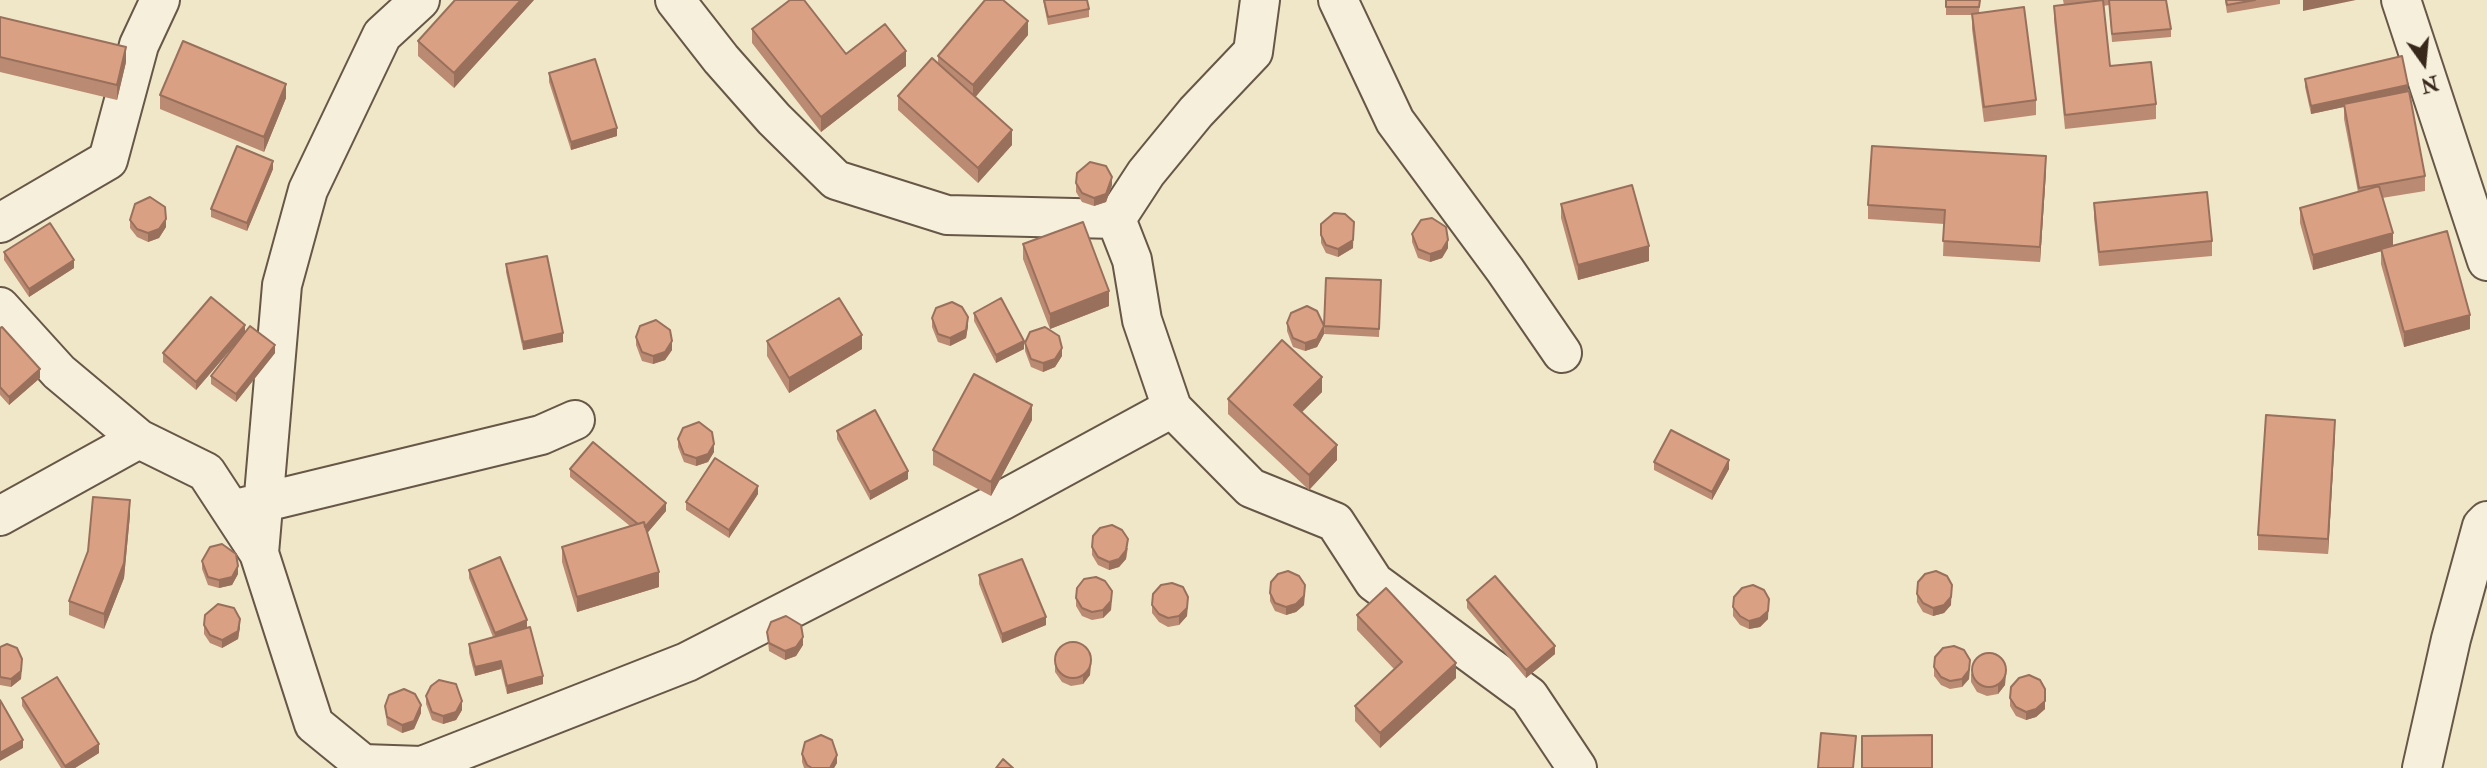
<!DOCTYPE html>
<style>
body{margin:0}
#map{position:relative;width:2487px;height:768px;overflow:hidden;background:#f0e7c9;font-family:"IM FELL Double Pica",serif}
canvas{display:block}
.north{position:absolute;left:2389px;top:28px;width:70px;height:70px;-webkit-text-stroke:5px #f5efdc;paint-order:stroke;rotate:165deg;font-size:19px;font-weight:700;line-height:28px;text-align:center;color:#38271b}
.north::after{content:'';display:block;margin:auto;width:24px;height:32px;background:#38271b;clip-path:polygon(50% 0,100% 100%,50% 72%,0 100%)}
</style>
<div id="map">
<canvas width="2487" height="768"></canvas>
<div class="north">N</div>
</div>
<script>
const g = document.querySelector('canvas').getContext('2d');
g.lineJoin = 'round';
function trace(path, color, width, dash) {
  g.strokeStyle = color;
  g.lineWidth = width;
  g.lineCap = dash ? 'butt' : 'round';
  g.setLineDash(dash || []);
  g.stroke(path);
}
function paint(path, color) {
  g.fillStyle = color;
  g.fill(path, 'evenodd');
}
const minor = new Path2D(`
 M675 0 721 59 774 119 836 180 947 215 1116 219
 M1338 0 1395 121 1505 270 1562 353
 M2401 0 2487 261
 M1116 219 1132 260 1142 320 1172 408 1251 488 1335 522 1374 582 1529 696 1577 768
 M1116 219 1146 173 1196 112 1253 52 1260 0
 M0 223 108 160 139 45 160 0
 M0 307 59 372 139 439 206 472 259 553 314 724 363 764 422 766 687 662 1003 500 1172 408
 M240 508 541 435 575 420
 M0 516 139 439
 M259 553 282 285 308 190 382 35 420 0
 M2422 768 2451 639 2482 526 2487 521`);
trace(minor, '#665746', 42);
trace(minor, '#f5efdc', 38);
paint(new Path2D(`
 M534 0 454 88 418 56V41Z
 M1043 0H1087L1089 9V17L1048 25Z
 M1946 0H1980L1979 13 2036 100V115L1984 122 1972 29V15H1946Z
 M2063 0H2166L2171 29V37L2112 42 2109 5 2103 6 2110 66 2156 104V119L2065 129 2054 20V6L2064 5Z
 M2225 0H2280V4L2227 13Z
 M0 17 126 62 117 100 0 72Z
 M752 29 846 54 906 66 821 132 752 43Z
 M1028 35 975 97 1012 145 978 183 898 110V96L938 63V56Z
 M549 73 617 136 571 150 549 82Z
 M2305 79 2408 91 2425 176V191L2382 198 2393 246 2470 329 2404 347 2381 264V251L2313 270 2300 223V208L2358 192 2344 119V107L2311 114 2305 87Z
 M160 95 286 98 264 152 160 109Z
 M273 169 247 231 211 217V209Z
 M2046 171 2040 262 1943 256 1944 224 1868 219V205Z
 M1076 183 1112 185 1106 202 1094 206 1082 202 1076 192Z
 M2094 203 2212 241V256L2099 266 2094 218Z
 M1561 204 1649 261 1578 280 1561 218Z
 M130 220 166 227 159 238 148 242 137 237 130 228Z
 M1412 234 1448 248 1442 258 1430 262 1418 258 1412 242Z
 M1321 235 1353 248 1338 257 1326 253 1321 243Z
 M1023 244 1109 306 1050 329 1023 259Z
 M4 252 74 268 29 297 4 260Z
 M506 264 563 342 523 350 506 272Z
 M1326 278 1381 280 1379 337 1324 334Z
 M974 313 1024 349 996 363 974 321Z
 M932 318 968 326 966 338 950 346 938 342 932 327Z
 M1287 323 1324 334 1317 347 1305 351 1293 347 1287 331Z
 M0 328 40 378 9 405 0 395Z
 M245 332 275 353 236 402 211 384V376L235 344 196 390 163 362V353Z
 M636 337 672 350 665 360 653 364 642 361 636 345Z
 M767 341 862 349 789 393 767 356Z
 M1025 343 1062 356 1055 367 1043 372 1031 367 1025 351Z
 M1322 392 1302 412 1337 460 1309 490 1228 414V399Z
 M1032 420 991 496 933 465V450Z
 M837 431 908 479 870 500 837 439Z
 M2335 434 2328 554 2258 550V535Z
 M678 439 714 452 708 462 696 466 684 462 678 447Z
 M1654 462 1729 469 1712 500 1654 470Z
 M570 469 666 511 647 533 659 587 577 612 562 562V547L630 526 570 477Z
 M758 494 729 538 686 510V502Z
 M130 515 124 578 104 629 69 615V601Z
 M1092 547 1128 548 1126 559 1119 567 1109 570 1098 565 1092 555Z
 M202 561 238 574 232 585 219 588 208 585 202 569Z
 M469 570 527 628 543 684 507 694 501 669 475 676 469 653V644L493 637 469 578Z
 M979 575 1046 625 1002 643 979 584Z
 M1270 593H1305L1304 605 1296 612 1286 615 1275 611 1270 601Z
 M1917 594 1951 605 1944 613 1933 616 1923 612 1917 602Z
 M1076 598 1112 599 1111 610 1103 618 1092 620 1082 616 1076 606Z
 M1467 600 1555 654 1526 678 1467 608Z
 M1152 605H1188L1187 616 1179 625 1168 627 1159 622 1152 613Z
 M1733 607 1768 619 1760 627 1749 629 1740 625 1733 616Z
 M1357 615 1456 678 1380 748 1355 721V706L1394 669 1357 630Z
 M204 625 240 627 238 639 222 648 210 643 204 634Z
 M767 632 803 645 796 656 785 660 769 651Z
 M0 647 22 667 21 679 11 687 0 685Z
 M1055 664H1091L1090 675 1083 684 1071 686 1062 682 1055 672Z
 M1934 667 1970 668 1969 679 1962 687 1950 689 1941 685 1934 676Z
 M1971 674H2006L2005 685 1998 694 1987 696 1977 692 1971 682Z
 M426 696 462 710 456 720 443 724 432 720 426 704Z
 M22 698 99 753 75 768H61L22 706Z
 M2010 698 2045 709 2036 717 2026 720 2016 716 2010 706Z
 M385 706 421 713 414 729 402 733 387 725Z
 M802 754 837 763 834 768H804L802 762Z`), '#bb8a72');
paint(new Path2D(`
 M521 0H534L454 88V73Z
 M2303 0H2356L2303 11Z
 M1028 21V35L973 100V85Z
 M126 47V62L117 100V85Z
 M906 51V66L821 132V117Z
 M286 84V98L264 152V137Z
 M2408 85V93L2311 114V106Z
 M617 128V136L571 150V142Z
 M1012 130V145L978 183V168Z
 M2046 156V171L2040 262V247Z
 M273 161V169L247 231V223Z
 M1112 177V185L1106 202 1094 206V198Z
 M166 219V227L159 238 148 242V233Z
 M1354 222 1353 248 1338 257V249Z
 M2393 233V248L2313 270V255Z
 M1448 240V248L1442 258 1430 262V254Z
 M1649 246V261L1578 280V265Z
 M74 260V268L29 297V289Z
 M1109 291V306L1050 329V314Z
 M2470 315V329L2404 347V332Z
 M968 317V326L966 338 950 346V338Z
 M245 325V333L196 390V382Z
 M1324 326V334L1317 347 1305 351V343Z
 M563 333V342L523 350V342Z
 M862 335V349L789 393V378Z
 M672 341V350L665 360 653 364V356Z
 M1024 341V349L996 363V355Z
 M275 345V353L236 402V394Z
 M1062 348V356L1055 367 1043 372V363Z
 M40 369V378L9 405V397Z
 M1322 377V392L1294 420V405Z
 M1032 405V420L991 496V482Z
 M2335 420V434L2328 554V539Z
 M714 444V452L708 462 696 466V458Z
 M1337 445V460L1309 490V475Z
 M1729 460V469L1712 500V492Z
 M908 471V479L870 500V492Z
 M758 486V494L729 538V530Z
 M130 500V515L124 578 104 629V614Z
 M666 503V511L644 537V529Z
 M1128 539 1126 559 1119 567 1109 570V562Z
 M238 566V574L232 585 219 588V580Z
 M659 572V587L577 612V597Z
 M1305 585 1304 605 1296 612 1286 615V607Z
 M1952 585 1951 605 1944 613 1933 616V608Z
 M1112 591 1111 610 1103 618V610Z
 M1188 597 1187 616 1179 625V616Z
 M1769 599 1768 619 1760 627 1749 629V621Z
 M1046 617V625L1002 643V634Z
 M240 619V627L238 639 222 648V640Z
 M527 620V628L495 642V633Z
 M803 637V645L796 656 785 660V651Z
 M1555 646V654L1526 678V670Z
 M1091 656 1090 675 1083 684V676Z
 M22 659 21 679 11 687V679Z
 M1970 660 1969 679 1962 687V679Z
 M501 661V669L475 676V667Z
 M1456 663V678L1380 748V733Z
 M2006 666 2005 685 1998 694V686Z
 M543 676V684L507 694V686Z
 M2045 689V709L2036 717 2026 720V712Z
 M462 701V710L456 720 443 724V716Z
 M421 705V713L414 729 402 733V725Z
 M23 740V748L0 761V753Z
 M99 744V753L75 768H65V766Z
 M837 755V763L834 768H830Z`), '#99705c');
const building = new Path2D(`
 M455 0H521L454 73 418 41Z
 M790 0H804L846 54 885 24 906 51 821 117 752 29Z
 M985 0H1003L1028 21 973 85 938 56Z
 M1044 0H1087L1089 9 1048 17Z
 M1946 0H1980L1979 7H1946Z
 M2103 0 2110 66 2151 62 2156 104 2065 115 2054 6Z
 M2109 0H2166L2171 29 2112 34Z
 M2226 0H2255L2227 5Z
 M2024 7 2036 100 1984 107 1972 14Z
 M0 17 126 47 117 85 0 57Z
 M183 41 286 84 264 137 160 95Z
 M2402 56 2408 85 2311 106 2305 79Z
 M932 58 1012 130 978 168 898 96Z
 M595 59 617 128 571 142 549 73Z
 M2409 91 2425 176 2359 188 2344 104Z
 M237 146 273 161 247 223 211 209Z
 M1872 146 2046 156 2040 247 1943 241 1945 210 1868 205Z
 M1090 162 1106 166 1112 177 1106 194 1094 198 1082 193 1076 183 1077 173Z
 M1632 185 1649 246 1578 265 1561 204Z
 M2379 186 2393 233 2313 255 2300 208Z
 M2207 192 2212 241 2099 252 2094 203Z
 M150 197 165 207 166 219 159 229 148 233 137 229 130 220 135 204Z
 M1334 213 1345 214 1354 222 1353 240 1338 249 1326 245 1321 235V224Z
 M1432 218 1446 227 1448 240 1442 250 1430 254 1418 249 1412 234 1421 220Z
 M1083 222 1109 291 1050 314 1023 244Z
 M50 223 74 260 29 289 4 252Z
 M2447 231 2470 315 2404 332 2381 249Z
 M547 256 563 333 523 342 506 264Z
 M1326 278 1381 280 1379 329 1324 326Z
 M211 297 245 325 196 382 163 353Z
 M839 298 862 335 789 378 767 341Z
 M1001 298 1024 341 996 355 974 313Z
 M952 302 962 307 968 317 966 330 950 338 938 334 932 318 936 308Z
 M1307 306 1317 311 1324 326 1317 339 1305 343 1293 338 1287 323 1291 313Z
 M656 320 670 330 672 341 665 352 653 356 642 352 636 337 640 326Z
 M250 326 275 345 236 394 211 376Z
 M2 327 40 369 9 397 0 387V328Z
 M1045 327 1059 336 1062 348 1055 359 1043 363 1031 359 1025 343 1030 332Z
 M1282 340 1322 377 1294 405 1337 445 1309 475 1228 399Z
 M974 374 1032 405 991 482 933 450Z
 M875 410 908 471 870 492 837 431Z
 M2266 415 2335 420 2328 539 2258 535Z
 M699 422 712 432 714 444 708 454 696 458 684 454 678 439 683 428Z
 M1671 430 1729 460 1712 492 1654 462Z
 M593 442 666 503 645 527 644 522 638 524 570 469Z
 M715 458 758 486 729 530 686 502Z
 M93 497 130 500 124 563 104 614 69 601 88 551Z
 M644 522 659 572 577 597 562 547Z
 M1112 525 1122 530 1128 539 1126 550 1119 559 1109 562 1098 557 1092 547 1093 536 1100 528Z
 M222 544 236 554 238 566 232 577 219 580 208 577 202 561 210 547Z
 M500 557 527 620 495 633 469 570Z
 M1022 559 1046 617 1002 634 979 575Z
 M1288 571 1299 576 1305 585 1304 596 1296 604 1286 607 1275 603 1270 593 1271 582 1278 574Z
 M1936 571 1947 576 1952 585 1951 597 1944 605 1933 608 1923 603 1917 594 1918 582 1925 574Z
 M1495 576 1555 646 1526 670 1467 600Z
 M1096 577 1105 581 1112 591 1111 601 1103 610 1092 612 1082 608 1076 598 1077 588 1084 579Z
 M1172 583 1183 587 1188 597 1187 608 1179 616 1168 618 1159 614 1152 605 1153 594 1161 585Z
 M1753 585 1764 590 1769 599 1768 611 1760 618 1749 621 1740 616 1733 607 1734 597 1742 588Z
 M1386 588 1456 663 1380 733 1355 706 1402 662 1357 615Z
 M218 604 234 608 240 619 238 631 222 640 210 635 204 625 205 615Z
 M786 616 801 625 803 637 796 647 785 651 769 643 767 632 771 622Z
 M530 627 543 676 507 686 501 661 475 667 469 644Z
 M1055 660a18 18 0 1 1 36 0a18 18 0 1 1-36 0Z
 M7 644 17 648 22 659 21 671 11 679 0 677V647Z
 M1954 646 1964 650 1970 660 1969 670 1962 679 1950 681 1941 677 1934 667 1935 657 1943 648Z
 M1972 670a17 17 0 1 1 34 0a17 17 0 1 1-34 0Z
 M2029 675 2040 680 2045 689V701L2036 709 2026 712 2016 707 2010 698 2011 687 2019 678Z
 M57 677 99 744 65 766 22 698Z
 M439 680 456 684 462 701 456 712 443 716 432 712 426 696 431 686Z
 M404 689 415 694 421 705 414 721 402 725 387 717 385 706 389 695Z
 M0 700 23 740 0 753Z
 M1821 733 1856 736 1853 768H1818Z
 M821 735 832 740 837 755 830 768H812L807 765 802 754 805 742Z
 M1932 735V768H1862V736Z
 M1003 759 1013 768H996Z`);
paint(building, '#daa084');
trace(building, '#99705c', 2);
</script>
